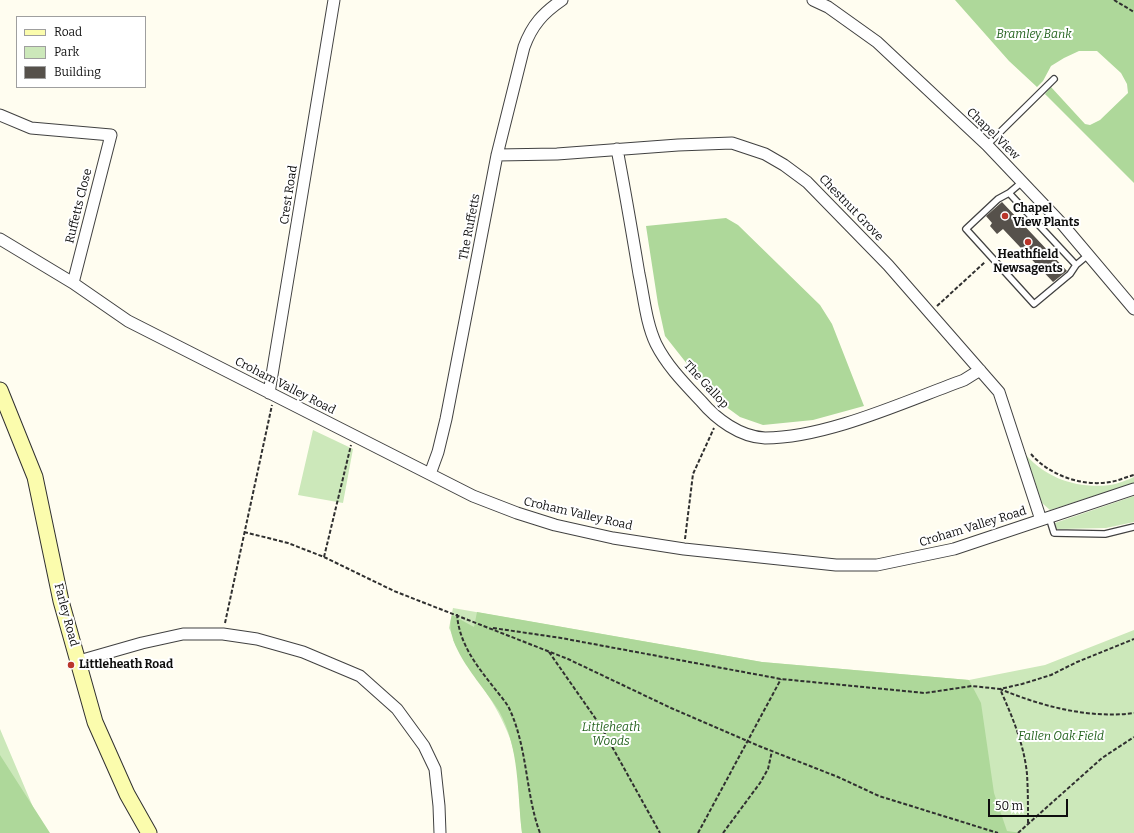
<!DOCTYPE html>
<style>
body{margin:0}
#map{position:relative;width:1134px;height:833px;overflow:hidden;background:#fffdf0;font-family:Bitter,serif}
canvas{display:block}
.legend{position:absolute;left:16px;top:16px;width:130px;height:72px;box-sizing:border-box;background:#fff;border:1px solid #9f9f9f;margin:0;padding:5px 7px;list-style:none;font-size:12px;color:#0e0e0e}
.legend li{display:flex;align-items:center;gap:8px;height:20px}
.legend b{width:20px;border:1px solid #9f9f9f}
.scale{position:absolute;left:988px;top:799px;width:80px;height:18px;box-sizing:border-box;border:2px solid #0e0e0e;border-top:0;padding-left:5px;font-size:12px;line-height:14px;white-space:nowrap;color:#0e0e0e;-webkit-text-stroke:3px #fff;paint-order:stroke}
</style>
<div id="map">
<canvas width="1134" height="833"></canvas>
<ul class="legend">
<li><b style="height:5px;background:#fbfcad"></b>Road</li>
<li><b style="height:11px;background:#cce8ba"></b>Park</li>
<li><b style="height:11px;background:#56514b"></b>Building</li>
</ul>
<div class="scale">50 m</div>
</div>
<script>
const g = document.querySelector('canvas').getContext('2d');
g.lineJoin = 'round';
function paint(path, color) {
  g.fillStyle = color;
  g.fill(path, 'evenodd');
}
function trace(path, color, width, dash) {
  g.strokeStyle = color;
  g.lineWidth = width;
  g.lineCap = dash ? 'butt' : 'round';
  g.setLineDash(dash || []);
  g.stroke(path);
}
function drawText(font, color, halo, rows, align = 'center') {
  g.font = font + ' Bitter,serif';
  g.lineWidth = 4;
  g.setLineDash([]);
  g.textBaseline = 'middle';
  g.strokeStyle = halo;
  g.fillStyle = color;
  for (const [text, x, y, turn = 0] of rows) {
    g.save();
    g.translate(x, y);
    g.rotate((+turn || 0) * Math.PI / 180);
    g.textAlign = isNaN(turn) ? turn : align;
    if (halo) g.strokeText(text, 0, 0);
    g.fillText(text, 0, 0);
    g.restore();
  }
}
paint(new Path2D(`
 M313 430 353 449 343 503 298 495Z
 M1026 455C1047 479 1079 489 1110 485 1118 484 1127 480 1134 477V483L1050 510 1042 503Z
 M1134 496V522L1106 528 1057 529 1055 523Z
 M453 608 762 662 969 680 1045 665 1134 630V833H522C518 799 521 763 507 731 494 698 469 671 453 640L454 639 449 628Z
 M0 729 44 833H0Z`), '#cce8ba');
paint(new Path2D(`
 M955 0H1134V183L1045 94 1051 87 1085 124 1090 125 1100 120 1128 93 1127 84 1121 73 1097 51H1079L1064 58 1051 66 1043 81 1037 87 1009 61Z
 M726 218 738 225 820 305 832 324 864 406 813 420 763 425 740 417 714 398 665 336 658 304 646 226Z
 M477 612 762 662 969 680 981 703 994 793 1007 831 1022 833H522C517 792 520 749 499 711 483 685 442 644 452 615L474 627Z
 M0 755 50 833H0Z`), '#aed89a');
paint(new Path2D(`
 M1002 202 1067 271 1053 282 1003 229 997 234 990 226 992 223 986 216Z`), '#56514b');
const lane = new Path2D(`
 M987 145 1054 79
 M1022 182 1009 193 1076 265 1088 255
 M1009 193 998 199 966 229 1034 304 1070 274 1076 265
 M1049 517 1054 533 1105 534 1134 527`);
const street = new Path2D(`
 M813 0 828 7 877 42 987 145 1063 225 1134 309
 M0 115 31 128 111 135 73 283
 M617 149C625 191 632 232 639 274 644 297 646 323 656 344 667 366 685 384 701 401 716 419 740 437 765 438 827 438 906 401 964 380L980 370
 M497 155 557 154 678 145 732 143 765 154 784 165 807 182 888 265 999 392 1041 520
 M0 239 73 283 128 321 473 496 517 513 555 525 613 538 684 549 836 565H877L954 549 1134 489
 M269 393 334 0
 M430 474 438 452 446 419 497 155 524 47C532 25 543 13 562 0
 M79 661 142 643 183 634H223L257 639 303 652 360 676 397 709 424 746 435 769 439 806 440 833`);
const secondary = new Path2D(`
 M0 390 35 477 61 601 95 722 127 794 149 833`);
trace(lane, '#414141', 8);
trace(street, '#414141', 13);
trace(secondary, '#303030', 17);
trace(new Path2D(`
 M1114 0 1134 12
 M937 306 985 262
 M1031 454C1049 475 1082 487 1110 482 1118 481 1126 477 1134 475
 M244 532 288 543 324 557 394 591 568 659 671 708 759 746 838 777 879 796 998 833
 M685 539 693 474 714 428
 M324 557 351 445
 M457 614C459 644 477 666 495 689 499 694 504 700 508 706 528 746 525 793 540 833
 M225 623 272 405
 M493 628 561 638 781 679 925 693 972 686 1000 689 1022 684 1051 675 1077 662 1134 639
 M549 652 600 725 660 833
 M1028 823C1028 807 1028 790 1027 774 1024 744 1012 716 1000 689 1041 706 1089 719 1134 713
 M698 833 781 679
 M723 833 760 783 768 769 772 751
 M1018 833 1102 758 1134 737`), '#303030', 2, [4, 2]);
trace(lane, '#fff', 5.5);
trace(street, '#fff', 11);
trace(secondary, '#fbfcad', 15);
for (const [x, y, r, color] of [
 [1005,216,4,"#ba352a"],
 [1028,242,4,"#ba352a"],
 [71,665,4,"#ba352a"]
]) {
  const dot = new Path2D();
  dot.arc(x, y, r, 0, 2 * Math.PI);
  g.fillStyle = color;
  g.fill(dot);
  trace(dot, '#fff', 1.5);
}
drawText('italic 12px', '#266420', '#fff', [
 ["Bramley Bank",1034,35],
 ["Littleheath",611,728],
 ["Woods",611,742],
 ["Fallen Oak Field",1061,737]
]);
drawText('12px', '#0e0e0e', '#fff', [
 ["Chapel View",993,134,44],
 ["Crest Road",289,195,-81],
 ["Ruffetts Close",79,206,-76],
 ["Chestnut Grove",851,208,46],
 ["The Ruffetts",470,227,-79],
 ["The Gallop",706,385,47],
 ["Croham Valley Road",285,386,27],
 ["Croham Valley Road",578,514,13],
 ["Croham Valley Road",973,527,-17],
 ["Farley Road",66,615,75]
]);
drawText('bold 12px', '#0e0e0e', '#fff', [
 ["Chapel",1013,209],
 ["View Plants",1013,223],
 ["Heathfield",1028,255,"center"],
 ["Newsagents",1028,269,"center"],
 ["Littleheath Road",79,665]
], 'left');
</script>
